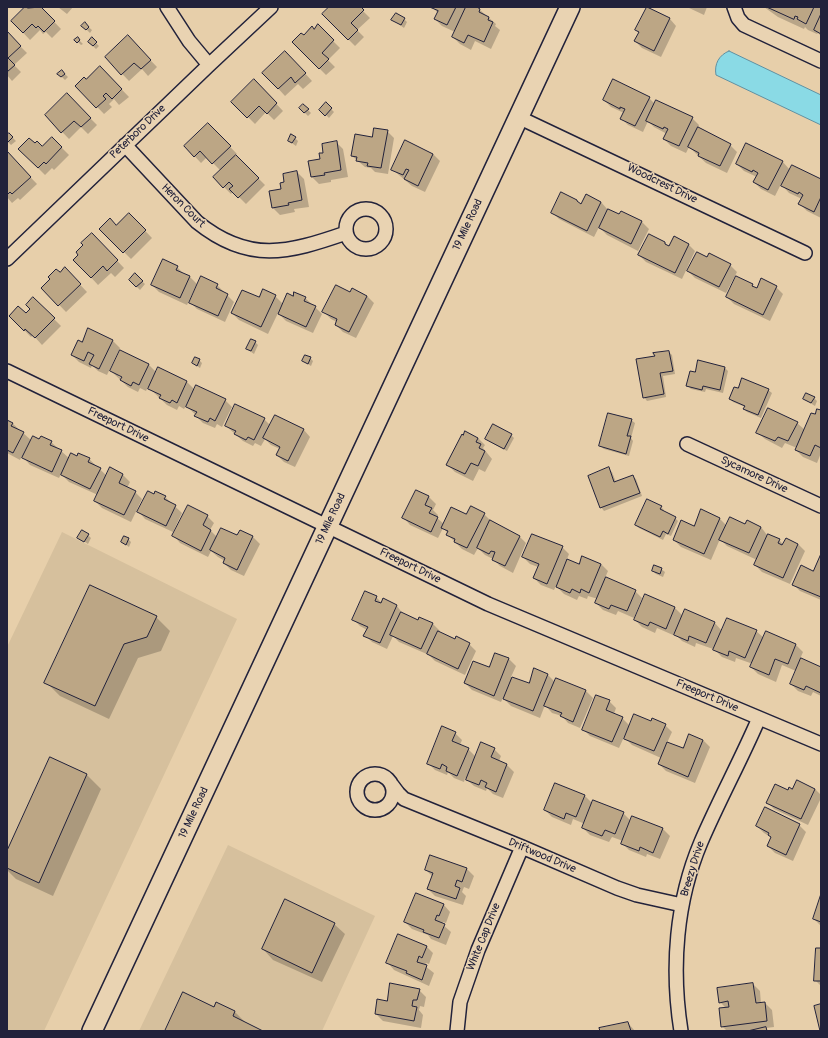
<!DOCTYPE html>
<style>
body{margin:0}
#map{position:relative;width:828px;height:1038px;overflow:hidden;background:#e7cfaa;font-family:Pangolin,sans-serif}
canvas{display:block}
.frame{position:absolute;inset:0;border:8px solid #22223b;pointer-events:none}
</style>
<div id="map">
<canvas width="828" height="1038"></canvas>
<div class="frame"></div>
</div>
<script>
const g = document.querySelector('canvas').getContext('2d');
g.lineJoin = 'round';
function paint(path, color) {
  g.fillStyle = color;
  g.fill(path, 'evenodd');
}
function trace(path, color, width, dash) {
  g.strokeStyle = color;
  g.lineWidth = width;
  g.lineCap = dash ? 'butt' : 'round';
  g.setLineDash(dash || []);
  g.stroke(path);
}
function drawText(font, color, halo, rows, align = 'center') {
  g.font = font + ' Pangolin,sans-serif';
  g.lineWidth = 3;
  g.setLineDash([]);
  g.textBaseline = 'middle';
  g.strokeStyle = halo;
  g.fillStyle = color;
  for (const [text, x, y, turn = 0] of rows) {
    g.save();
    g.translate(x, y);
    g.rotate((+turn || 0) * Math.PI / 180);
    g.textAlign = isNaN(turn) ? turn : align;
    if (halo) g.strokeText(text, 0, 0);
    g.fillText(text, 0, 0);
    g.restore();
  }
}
paint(new Path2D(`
 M62 532 237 619 44 1031H7V647Z
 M228 845 375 916 322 1031H139Z`), '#d6c09d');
const water = new Path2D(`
 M729 51 821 95V125L716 75C714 64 719 55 729 51Z`);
paint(water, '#8adae5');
trace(water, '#6090a1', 1);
paint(new Path2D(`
 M30 7H40L61 29 52 38 46 32 43 34 40 30 30 40 12 21Z
 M58 7H73L67 14Z
 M330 7H359L370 18 357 30 364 37 355 46 323 14Z
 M432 7H474L480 10 496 24 495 26 500 30 491 49 475 41 471 50 460 44 453 37 455 32 442 26 435 19 438 13Z
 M687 7H707L704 15Z
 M764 7H821V36L818 33 817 34 808 30 805 27 804 29 778 17Z
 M404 19 407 22 404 28 393 20Z
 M670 19 676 26 661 57 642 48 635 41 639 33 637 30Z
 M85 24 92 30 90 33 83 26Z
 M318 26 340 48 328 60 335 67 326 75 293 42 314 30Z
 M7 33 27 53 14 65 21 72 12 81 7 75Z
 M128 37 157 67 148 76 142 69 129 81 106 57Z
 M77 38 83 44 81 45 76 40Z
 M92 39 99 46 96 49 89 42Z
 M292 59 312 81 303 89 298 84 285 96 264 73Z
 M100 67 129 97 119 105 114 99 109 104 112 107 104 114 77 86 86 81Z
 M62 71 68 77 65 80 59 74Z
 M254 80 283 111 274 120 266 112 255 124 233 102Z
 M67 95 97 125 88 134 81 127 69 139 46 115Z
 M649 98 655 104 692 118 699 125 698 128 730 145 737 152 727 173 706 163 689 147 686 153 671 146 664 139 667 134 654 127 648 121 643 132 628 125 621 118 624 113 611 107 604 100Z
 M326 104 334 112 329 118 321 110Z
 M303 105 311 113 308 116 300 108Z
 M208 124 237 154 235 155 265 185 246 204 233 191 231 194 214 177 221 171 207 157 201 163 185 146Z
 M387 131 394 138 388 174 375 172 371 168 365 167 352 156 373 139Z
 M9 134 16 141 11 145 7 141V136Z
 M52 138 69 155 54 170 52 168 45 175 19 149 35 144 42 148Z
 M295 138 298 141 296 146 289 141Z
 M336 142 343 149 348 177 331 180V182L319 184 312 177 310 162 321 160 324 154Z
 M406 142 433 154 440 161 425 192 412 186 393 170Z
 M7 153 37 184 20 200 18 198 12 203 7 197Z
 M782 161 790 170 821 180V218L807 211 800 204 802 199 789 193 781 184 775 196 761 189 754 182 757 177 744 171 737 164Z
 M297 172 304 179 309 207 294 209 295 212 280 215 273 208 285 183Z
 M577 201 581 205 601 202 608 210 619 215 621 212 642 222 649 229 638 251 607 235 599 227 594 237 559 219 552 212Z
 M129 214 152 238 131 259 101 229 117 226Z
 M92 234 124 268 115 277 111 273 98 285 75 260Z
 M665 243 669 247 688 244 695 251 682 279 646 262 639 255Z
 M708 258 730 265 737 272 726 293 695 278 688 271Z
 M177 267 184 274 190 277 197 284 187 305 159 292 152 285Z
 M60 273 71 275 87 292 66 312 43 288Z
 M135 275 145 284 140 290 130 280Z
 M737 277 752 285 757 290 776 287 783 294 770 321 734 304 727 297Z
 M217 285 224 292 223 293 227 295 234 302 225 322 197 309 190 302Z
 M275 296 283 304 293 297 305 298 315 307 322 314 313 333 286 321 278 313 268 334 239 320 232 313 259 299Z
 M367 296 374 303 356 338 343 332 336 325 337 322 331 319 324 312Z
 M33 298 61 326 42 345 33 335 31 337 10 316 26 315 32 309Z
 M89 329 113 341 120 348 107 375 98 371 92 365 91 368 79 362 72 355 82 343Z
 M255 342 258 345 254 354 247 349Z
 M121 351 149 365 157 373 159 368 187 382 195 390 225 400 232 407 222 427 217 424 215 428 203 423 196 416V415L186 406 184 409 179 406 177 410 167 405 148 387 146 391 140 388 138 392 128 387 111 371ZM118 374 127 378 126 380 118 376Z
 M669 352 672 355 675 374 663 376 666 397 647 401 644 397 656 357Z
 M310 358 313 361 311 366 303 361Z
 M199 360 202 363 200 368 193 363Z
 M725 368 728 371 723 393 706 389 705 392 691 389 687 385 696 373Z
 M768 390 772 393 761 418 747 412 744 409 745 407 733 402 730 399Z
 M814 398 817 401 815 406 804 399Z
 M821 411V453L817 463 803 457 796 450 797 448 785 443 782 448 765 439 758 433 797 423 805 430 815 415Z
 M264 419 271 426 304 430 310 437 295 467 284 462 277 455 280 449 271 445 265 439 261 446 255 443 253 446 243 441 226 426Z
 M631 420 635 423 631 438 633 441 629 456 604 449 600 446Z
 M7 421 12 423 32 441 51 442 70 459H89L107 476 110 469 123 475 130 482 127 488 135 492 142 499 131 522 102 508 95 501 98 495 69 482 61 474 59 478 30 465 22 456 20 460 7 453Z
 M511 435 514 438 507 451 490 442 487 439Z
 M478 438 485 445 483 448 492 459 485 472 479 469 473 481 455 472 448 465Z
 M609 469 612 472 616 482 632 476 636 479 642 496 604 511 601 507Z
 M417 491 429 497 436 504 433 510 438 515 437 518 444 524 467 516 484 514 491 521 519 536 526 543 513 573 500 566 493 559 485 555 478 548 474 555 462 549 447 534 448 533 443 528 438 538 410 525 404 518Z
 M165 497 182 513 173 532 145 519 139 512Z
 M661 507 664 510 663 512 675 518 678 521 671 536 666 534 663 540 639 528 636 525Z
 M207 516 214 523 210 530 217 537H237L240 531 253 537 260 544 244 576 231 570 224 563 225 561 218 557 211 551 208 557 180 543 174 536Z
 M719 518 727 526 746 525 748 521 761 527 767 535 779 540 784 545 798 544 805 551 790 584 762 572 755 565 757 560 727 546 720 539 711 560 681 547 674 540 694 527Z
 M88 535 91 538 88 544 79 538Z
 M128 539 131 542 129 547 122 542Z
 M562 547 569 554 567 559 580 565 583 557 601 564 608 571 605 578 635 591 642 598 634 618 618 611 616 615 603 610 596 603 598 599 588 596 587 599 579 596 577 600 564 594 556 586 554 590 541 585 534 578 538 567 530 564 523 557Z
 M821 556V600L800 591 793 584 814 572Z
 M661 569 665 572 663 577 656 574 653 571Z
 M646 596 675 608 683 616 714 622 722 631H756L764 638 766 632 796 645 803 652 800 659 821 668V696L813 692 811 696 798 691 791 684 796 671 782 665 776 682 758 674 751 667 753 664 736 658 735 662 722 657 713 648V649L696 643 695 647 682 641 674 633 673 635 657 628 655 633 642 627 635 620Z
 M376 597 382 603 397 606 403 614 418 621 420 618 433 624 440 631 439 633 455 640 469 644 476 651 465 675 435 661 429 655 399 642 393 636 387 649 372 642 365 635 367 630 360 626 353 619Z
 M156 617 170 631 161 651 138 658 109 719 60 696 46 682Z
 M496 654 509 659 516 666 511 677 529 684 535 670 548 675 555 682 556 679 586 691 593 698 580 728 568 723 562 716 552 713 545 705 540 718 511 706 503 698 501 702 472 690 465 683 490 669Z
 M609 701 616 708 614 714 622 718 630 726 651 723 665 725 672 732 667 743 684 750 703 740 710 747 695 783 666 771 659 764 661 758 632 745 624 737 619 748 590 736 583 729Z
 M455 733 462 740 460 745 468 749 476 757 494 749 501 756 499 761 507 765 514 772 503 798 493 794 487 788 486 791 474 786 465 778 464 782 454 778 448 772 447 775 435 770 428 763Z
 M51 758 87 775 101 789 53 896 16 879 7 870V853Z
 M797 781 815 789 821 795V798L808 825 774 809 767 802 793 790Z
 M555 784 585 796 593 804 623 813 631 821 663 829 670 836 660 859 647 854 646 857 629 850 622 843 623 841 612 837 609 842 590 835 583 828 585 824 573 819 571 825 552 817 545 810Z
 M799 825 806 832 793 861 775 853 768 846 772 838 764 833 757 826Z
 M430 856 467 869 474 876 469 889 464 887 462 892 466 896 463 905 435 896 428 889 433 877 426 870Z
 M821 897V926L814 919Z
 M444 905 450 912 446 923 443 922 442 924 451 932 446 945 431 939 428 935 412 929 405 922Z
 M334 924 345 934 322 982 273 960 263 949Z
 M426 946 433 953 429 964 426 963 425 966 434 973 429 986 394 970 388 963Z
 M821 949V986L815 980Z
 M753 984 760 991 761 1004 765 1003 772 1010 774 1027 766 1028 768 1031H727L722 1026 726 1008 720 1002Z
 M419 990 426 997 424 1007 420 1006 419 1010 423 1015 421 1028 383 1021 376 1014 388 1002Z
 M217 1003 235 1012 247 1024 261 1031H166L214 1008Z
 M628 1023 635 1031H601Z`), '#0003');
const building = new Path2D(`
 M25 7 28 8 41 7 55 21 44 32 38 26 36 28 32 24 23 33 11 21Z
 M329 7H361L364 10 351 23 358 30 348 40 322 14Z
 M430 7H456L447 25 434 19 438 11Z
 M466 7H477L480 9 479 12 489 17 488 20 493 22 484 42 468 35 464 43 452 37Z
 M647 7 670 18 654 51 634 41 639 32 635 30Z
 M767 7H814L806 24 797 19 798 17 795 16 794 19Z
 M396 13 405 18 401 25 391 20Z
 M821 14V34L814 30Z
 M85 22 89 27 86 30 81 26Z
 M318 24 334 40 322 53 329 59 319 69 292 42 301 33 304 35 312 26 314 29Z
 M7 31 21 46 8 58 15 65 7 72Z
 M128 35 151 60 141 69 134 63 121 75 105 57Z
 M78 37 80 40 77 43 74 40Z
 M92 37 97 42 93 46 88 42Z
 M285 51 306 73 295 83 291 77 278 89 262 73Z
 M100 66 122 89 112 99 106 93 103 96 106 99 96 108 75 86 84 77 86 79Z
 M62 70 65 74 61 77 57 74Z
 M254 79 277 103 267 114 259 106 247 118 231 102Z
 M613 79 650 97 635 126 620 119 625 109 620 107V109L603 100Z
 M67 93 91 118 81 127 74 121 61 133 45 115Z
 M656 100 693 117 679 146 663 139 668 129 664 127 663 129 646 121Z
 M326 102 332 108 325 116 319 110Z
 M303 104 309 109 304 113 299 108Z
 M208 123 231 146 212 164 200 151 194 157 184 146Z
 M698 127 731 144 720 166 698 156 699 153 688 147Z
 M374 128 388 130 381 168 367 166 368 163 356 161 357 157 351 156 355 134 372 137Z
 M9 133 13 137 7 143V135Z
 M291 134 296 137 292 143 288 141Z
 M52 137 62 147 46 164 44 162 38 168 18 149 29 138 35 143 37 141 42 146Z
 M405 140 433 154 418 186 404 179 409 170 406 169 403 175 391 170Z
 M337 141 341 170 324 173 325 175 311 177 308 161 320 159 319 153H323L322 144Z
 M746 143 783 161 768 190 753 182 758 173 753 170 752 172 736 164Z
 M7 151 31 177 12 194 10 192 7 195Z
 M236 155 259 178 238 198 229 189 233 186 229 182 223 188 213 177Z
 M792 165 821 179V197L814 212 798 204 803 195 799 192 798 194 781 186Z
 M297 171 302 200 288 203 289 205 272 208 269 191 281 189 280 183 284 182 283 174Z
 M561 192 577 200V201L581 204 586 194 601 202 587 231 551 213Z
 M608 209 619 214 621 211 642 221 631 244 599 228Z
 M129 213 146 230 123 253 99 229 110 218 116 225Z
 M92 233 118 260 107 271 103 266 91 278 73 260 78 255 76 252 83 245 81 243Z
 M649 234 665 242V244L669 246 674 236 689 244 675 273 638 255Z
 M697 252 707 257 709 253 731 264 719 287 687 271Z
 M163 259 178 266 176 270 190 276 180 298 151 285Z
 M65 267 81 284 58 306 41 288 50 279 48 277 56 269 60 272Z
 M135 273 143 281 136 287 129 280Z
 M201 276 218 284 216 288 228 294 218 316 189 303Z
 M736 276 753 284 752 286 757 288 761 278 777 286 763 315 726 297Z
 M336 285 350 292 352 288 367 296 349 332 335 325 337 319 322 312Z
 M263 289 276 295 261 327 231 313 242 290 259 297Z
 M294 292 306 297 304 301 316 306 306 327 278 314 287 293 293 296Z
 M33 297 55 318 35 338 25 329 24 331 9 316 18 306 26 313 30 309 26 305Z
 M88 328 113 340 99 369 89 364 94 355 88 352 84 361 71 355 78 340 82 342Z
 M251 339 256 341 251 351 246 349Z
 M120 350 149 364 139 385 133 382 131 386 120 380 122 377 110 371Z
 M669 351 673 371 660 373 664 394 643 398 636 359 655 356 653 353Z
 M305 355 311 357 308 364 302 361Z
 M195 357 200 359 197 366 192 363Z
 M698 360 725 367 720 390 703 386 702 390 686 386 690 371 695 372Z
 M158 367 187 381 177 403 172 400 170 403 159 398 161 395 148 389Z
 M742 378 769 389 758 415 743 409 745 406 729 399 734 387 738 388Z
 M196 385 226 399 215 421 210 418 208 422 194 416 197 412 186 407Z
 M806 393 815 397 811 403 803 399Z
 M235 404 265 418 254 440 248 437 246 440 234 434 236 431 225 426Z
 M768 408 798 422 788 441 778 437 775 441 756 433Z
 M817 409 821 410V448L815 445 810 456 795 450 811 413 815 414Z
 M608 413 632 419 627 436H631L626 454 599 446Z
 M275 415 304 429 288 461 276 455 280 447 263 438Z
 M7 420 13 423 11 426 24 432 13 453 7 450Z
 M493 424 512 434 504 449 485 439Z
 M465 431 478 438 476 442 481 444 479 448 485 451 478 466 471 463 465 474 446 465 462 434 463 435Z
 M33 436 39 439 41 436 52 441 50 445 62 450 52 472 22 458Z
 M71 453 77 456 78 453 90 458 88 462 101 468 90 489 61 475Z
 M110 467 123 474 119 483 136 491 124 515 94 501Z
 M609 467 614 482 633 475 640 493 600 508 588 476Z
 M416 490 429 496 425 505 432 508 429 513 438 517 431 532 402 518Z
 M148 491 154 494 155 491 166 496 164 499 176 505 166 526 137 512Z
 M647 499 662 506 660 509 676 517 668 534 663 531 660 537 635 525Z
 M188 505 208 515 203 525 211 530 201 551 172 536Z
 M471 506 485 513 467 548 454 542 455 539 446 535 448 531 441 528 451 507 466 514Z
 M701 509 720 518 704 554 673 540 681 520 694 526Z
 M730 517 745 524 747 520 761 527 749 553 719 540Z
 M490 520 520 536 505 566 492 560 495 552 491 551 489 554 477 548Z
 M221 528 237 535 240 530 253 536 237 570 223 563 225 558 210 550Z
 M82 530 89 534 84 542 77 538Z
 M532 534 563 546 547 584 533 578 539 564 522 557Z
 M768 534 780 539 778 543 782 545 786 538 798 544 783 578 754 565Z
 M124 536 129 538 126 545 121 542Z
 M821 554V597L792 585 801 565 813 571Z
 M582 556 601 564 589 593 581 589 580 593 572 589 570 593 556 587 567 559 579 564Z
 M654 565 662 568 660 574 652 571Z
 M606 577 636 590 627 611 611 605 609 609 595 603Z
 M90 585 157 616 147 637 124 644 95 706 44 683Z
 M365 591 377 596 375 601 381 603 383 598 397 605 380 643 363 636 368 627 352 620Z
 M645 594 675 607 666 629 650 622 648 626 634 620Z
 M685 609 715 622 706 643 689 636 688 641 674 635Z
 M401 612 418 620 419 617 433 623 421 649 390 635Z
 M727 618 757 630 745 658 729 651 728 656 713 650Z
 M438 631 455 639 456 636 470 643 458 669 427 654Z
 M766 631 796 644 788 664 775 659 769 675 750 667Z
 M495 653 509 658 494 696 464 683 473 661 489 667Z
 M801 658 821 667V693L806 686 804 690 790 684Z
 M534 668 548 674 533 711 503 699 512 677 529 683Z
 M556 678 586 690 573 722 560 716 562 713 544 706Z
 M596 695 610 700 606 710 623 717 612 742 582 730Z
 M634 714 651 721 652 718 666 724 654 751 624 739Z
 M442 726 456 732 452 741 469 748 457 776 446 771 447 767 442 764 440 769 427 764Z
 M689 734 703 740 688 777 658 764 667 742 683 748Z
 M481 742 495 748 491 757 507 764 496 792 485 787 487 783 481 780 479 785 466 780Z
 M50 757 87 774 39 883 7 868V851Z
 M797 780 815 789 801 819 766 803 775 784 788 790 789 787 792 789Z
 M555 783 585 795 576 817 566 813 564 819 544 810Z
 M593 800 624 812 615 834 605 830 602 836 582 828Z
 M765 807 800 824 786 855 767 846 771 837 768 835 769 833 756 826Z
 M632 816 663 828 653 853 640 847 639 851 621 844Z
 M430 855 467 868 462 882 457 880 455 886 460 888 456 899 427 889 433 873 425 870Z
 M416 893 444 904 439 916 437 915 435 920 445 924 439 938 423 932 424 930 404 922Z
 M821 894V922L813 919Z
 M285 899 335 923 312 973 262 949Z
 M398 934 427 946 422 958 419 956 417 962 427 965 422 980 406 973 407 971 386 963Z
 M816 948H821V981H814Z
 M390 983 420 989 417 1000H413L412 1006 417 1007 414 1021 375 1014 377 999 387 1001Z
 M753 983 756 1003 765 1002 767 1021 721 1027 719 1008 729 1007 728 1001 719 1003 717 988Z
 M183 992 214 1007 216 1002 235 1011 233 1016 263 1031H165Z
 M821 1004V1031H820L814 1006Z
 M628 1022 631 1031H600L599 1028Z
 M766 1027 767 1031H748Z`);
paint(building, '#bca685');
trace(building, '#22223b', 1);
const street = new Path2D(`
 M167 7 189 41 209 65
 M734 7 738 18 744 25 821 61
 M518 117 805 253
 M125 145 197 222C249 264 288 253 346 233
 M346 229a20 20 0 1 1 40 0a20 20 0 1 1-40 0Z
 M7 259 209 65 271 7
 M7 371 488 604 821 744
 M687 444 821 506
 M357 792a18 18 0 1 1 36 0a18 18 0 1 1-36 0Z
 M392 785 398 793 404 799 522 847 617 888 637 895 682 905
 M457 1031 460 1002 478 950 522 847
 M681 1031C671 968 676 901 701 842 719 800 741 760 759 718`);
const secondary = new Path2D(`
 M92 1031 570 7`);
trace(street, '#22223b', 16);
trace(secondary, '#22223b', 22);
trace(street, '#e9d3b2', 13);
trace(secondary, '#e9d3b2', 19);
drawText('11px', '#22223b', '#e9d3b2', [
 ["Peterboro Drive",138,132,-44],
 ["Woodcrest Drive",662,184,26],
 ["Heron Court",183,206,45],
 ["19 Mile Road",468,225,-65],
 ["Freeport Drive",118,425,26],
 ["Sycamore Drive",754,475,25],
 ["19 Mile Road",331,519,-65],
 ["Freeport Drive",410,566,26],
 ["Freeport Drive",707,696,23],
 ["19 Mile Road",194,813,-65],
 ["Driftwood Drive",542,856,23],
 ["Breezy Drive",693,869,-73],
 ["White Cap Drive",484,937,-68]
]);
</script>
